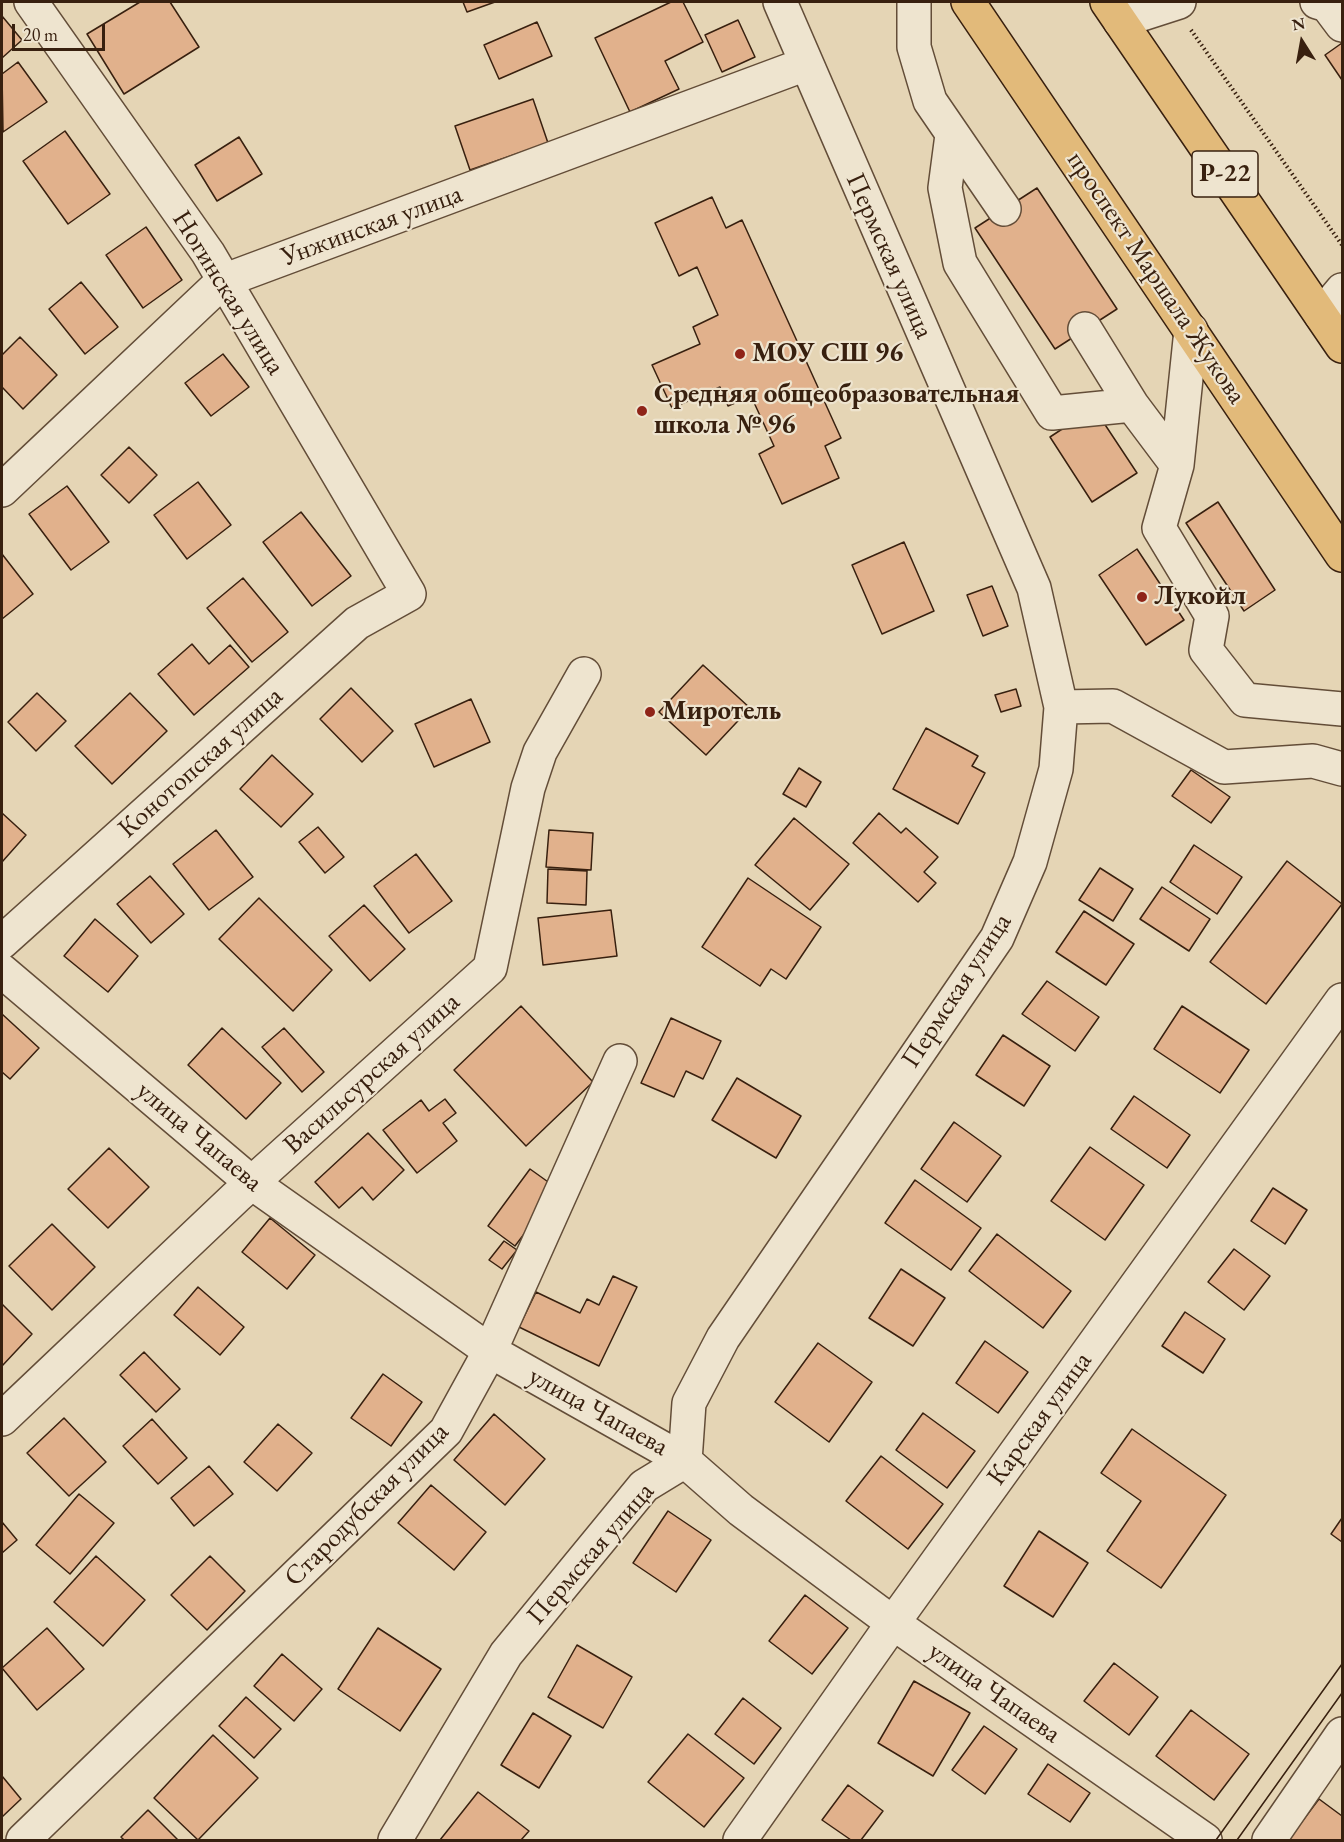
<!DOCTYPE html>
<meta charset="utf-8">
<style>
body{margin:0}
#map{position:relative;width:1344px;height:1842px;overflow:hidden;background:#e5d5b5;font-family:"EB Garamond",serif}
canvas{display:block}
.frame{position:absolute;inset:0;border:3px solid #38200f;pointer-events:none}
.north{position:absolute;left:1272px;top:12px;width:60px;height:60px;-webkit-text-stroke:4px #eee4cf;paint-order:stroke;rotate:349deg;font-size:16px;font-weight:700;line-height:24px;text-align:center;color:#38200f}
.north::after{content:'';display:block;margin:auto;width:21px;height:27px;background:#38200f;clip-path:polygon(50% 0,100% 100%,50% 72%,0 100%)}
.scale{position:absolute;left:12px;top:24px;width:93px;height:27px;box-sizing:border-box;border:3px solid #38200f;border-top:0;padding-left:8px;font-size:18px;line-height:21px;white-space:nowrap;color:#38200f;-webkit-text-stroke:4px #eee4cf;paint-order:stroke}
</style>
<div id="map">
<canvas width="1344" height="1842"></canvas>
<div class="frame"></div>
<div class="north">N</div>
<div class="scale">20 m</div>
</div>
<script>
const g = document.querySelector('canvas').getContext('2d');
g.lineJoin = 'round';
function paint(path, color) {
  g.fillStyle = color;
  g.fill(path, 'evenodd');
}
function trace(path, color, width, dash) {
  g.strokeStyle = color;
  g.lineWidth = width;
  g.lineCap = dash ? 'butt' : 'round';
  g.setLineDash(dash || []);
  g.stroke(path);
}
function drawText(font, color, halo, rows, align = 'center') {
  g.font = font + ' "EB Garamond",serif';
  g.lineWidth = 4.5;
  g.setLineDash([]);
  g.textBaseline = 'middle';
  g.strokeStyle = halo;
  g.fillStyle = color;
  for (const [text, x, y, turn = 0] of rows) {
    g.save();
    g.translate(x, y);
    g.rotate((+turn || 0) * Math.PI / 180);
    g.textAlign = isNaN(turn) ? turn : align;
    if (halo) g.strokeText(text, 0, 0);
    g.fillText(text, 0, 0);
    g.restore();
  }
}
const building = new Path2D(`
 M140 2H170L199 47 124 94 87 34Z
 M463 2H495L467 12Z
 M671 2H683L703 42 665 61 679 89 630 112 595 38Z
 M2 16 22 40 2 58Z
 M738 20 755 57 722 72 705 35Z
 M537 22 552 56 499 79 484 45Z
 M1342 43V80L1325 55Z
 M18 62 47 102 3 132 2 74Z
 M533 99 548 143 470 170 455 126Z
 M65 131 110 194 68 224 23 161Z
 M239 137 262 174 217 201 195 165Z
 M1037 188 1117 309 1055 349 975 228Z
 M712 197 726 228 742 220 841 438 825 446 839 478 782 504 759 454 774 446 751 396 728 406 720 387 672 408 652 365 700 344 693 327 718 315 697 267 679 276 655 223Z
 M146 227 182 280 143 308 106 255Z
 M81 282 118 327 85 354 49 309Z
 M20 337 57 375 23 409 2 387V355Z
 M223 354 249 387 211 416 185 383Z
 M1094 408 1137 473 1092 502 1050 437Z
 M129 447 157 475 129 503 101 475Z
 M198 482 231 525 187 559 154 515Z
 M67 486 109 542 71 570 29 514Z
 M1218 502 1275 590 1244 611 1186 523Z
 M301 512 351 576 312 606 263 542Z
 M904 542 934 611 882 634 852 565Z
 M1137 549 1184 620 1146 645 1099 575Z
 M2 554 33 594 2 619Z
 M243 578 288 632 252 662 207 608Z
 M992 586 1008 626 983 636 967 595Z
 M192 644 209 664 230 645 249 667 194 715 158 674Z
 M703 665 750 708 706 755 659 712Z
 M351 688 393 731 362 762 320 719Z
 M1016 689 1021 706 1001 712 995 695Z
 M37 693 66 721 36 751 8 722Z
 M130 693 167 731 112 784 75 746Z
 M471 699 490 742 434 767 415 724Z
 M926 728 978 756 972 766 985 773 958 824 893 789Z
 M272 755 313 794 281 827 240 789Z
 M799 768 821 782 806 807 783 794Z
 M1191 770 1230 797 1211 823 1172 796Z
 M2 813 26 835 2 862Z
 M879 813 901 833 906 828 938 857 924 872 936 883 918 902 853 843Z
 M794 818 849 864 810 910 755 865Z
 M318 827 344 857 325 873 299 842Z
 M216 830 253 877 209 910 173 864Z
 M549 830 593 833 591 870 546 867Z
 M1194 845 1242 877 1217 914 1170 882Z
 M416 854 452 901 409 933 374 886Z
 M1287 861 1342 904 1266 1004 1210 962Z
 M1100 868 1133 889 1113 921 1079 900Z
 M548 869 587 871 586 905 547 903Z
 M150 876 184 914 151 943 117 904Z
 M748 878 821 927 786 979 771 969 760 986 702 947Z
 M1162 887 1210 919 1189 951 1140 919Z
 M259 898 332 970 293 1011 219 939Z
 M364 905 405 949 370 981 329 936Z
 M611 910 617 956 543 965 538 918Z
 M1084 911 1134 944 1106 985 1056 952Z
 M95 919 138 956 108 992 64 956Z
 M1047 981 1099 1017 1075 1051 1022 1014Z
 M521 1006 593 1082 526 1146 454 1070Z
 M1182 1006 1249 1050 1220 1093 1154 1049Z
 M2 1014 39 1048 10 1079 2 1072Z
 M671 1018 721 1041 703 1079 686 1071 674 1097 641 1083Z
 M222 1028 281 1083 246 1119 188 1065Z
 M284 1028 324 1072 302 1092 262 1047Z
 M1003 1035 1050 1066 1024 1106 976 1075Z
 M737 1078 801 1116 776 1158 712 1120Z
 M1134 1096 1190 1135 1167 1168 1111 1129Z
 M445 1099 456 1113 443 1123 457 1141 417 1173 383 1130 421 1100 429 1111Z
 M954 1122 1001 1156 967 1202 921 1169Z
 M368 1133 404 1170 373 1200 362 1187 339 1208 315 1182Z
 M1090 1147 1144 1185 1105 1240 1051 1201Z
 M109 1148 149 1187 108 1228 68 1189Z
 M530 1169 558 1189 515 1246 488 1226Z
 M915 1180 981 1228 951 1270 885 1223Z
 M1273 1188 1307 1210 1285 1244 1251 1221Z
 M270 1218 315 1255 287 1289 242 1252Z
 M52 1224 95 1267 52 1310 9 1266Z
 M997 1234 1071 1291 1043 1328 969 1271Z
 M504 1241 517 1250 502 1269 489 1260Z
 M1234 1249 1270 1276 1244 1310 1208 1282Z
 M901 1269 945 1298 913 1346 869 1318Z
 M613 1276 637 1287 599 1366 519 1327 536 1292 580 1313 587 1299 599 1305Z
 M198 1287 244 1327 220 1355 174 1315Z
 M2 1304 32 1334 2 1366Z
 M1185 1312 1225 1339 1203 1373 1162 1346Z
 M985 1341 1028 1372 998 1413 956 1383Z
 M818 1343 872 1382 829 1442 775 1402Z
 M144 1352 180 1389 156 1412 120 1375Z
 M383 1374 422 1402 391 1446 351 1418Z
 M923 1413 975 1451 947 1488 896 1450Z
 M494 1414 545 1459 505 1505 454 1460Z
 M64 1418 106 1462 69 1496 27 1453Z
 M152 1419 187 1458 158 1484 123 1446Z
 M278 1424 312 1453 277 1491 244 1462Z
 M1132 1429 1226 1495 1161 1588 1107 1551 1141 1501 1101 1473Z
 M881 1456 943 1504 908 1549 846 1501Z
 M209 1466 233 1494 194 1526 171 1498Z
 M431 1485 486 1532 454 1570 398 1523Z
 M79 1494 114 1523 70 1574 36 1545Z
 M668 1511 711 1540 676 1592 633 1563Z
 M1342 1518V1542L1331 1534Z
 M2 1522 17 1540 2 1553Z
 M1039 1531 1088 1563 1053 1617 1004 1586Z
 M96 1556 145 1600 103 1646 54 1602Z
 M210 1556 245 1591 207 1630 171 1595Z
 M805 1595 848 1628 812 1674 769 1641Z
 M47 1628 84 1669 37 1710 2 1668Z
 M378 1628 441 1669 400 1731 338 1689Z
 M577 1645 632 1677 603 1728 548 1697Z
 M282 1654 322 1689 294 1721 254 1686Z
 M1114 1663 1158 1697 1129 1735 1084 1701Z
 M914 1681 970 1713 933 1776 878 1743Z
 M246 1697 281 1729 254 1758 219 1726Z
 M743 1698 781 1728 754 1764 715 1734Z
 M1191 1710 1249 1754 1214 1800 1156 1756Z
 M533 1713 571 1736 539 1788 501 1765Z
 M984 1726 1017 1749 985 1794 952 1770Z
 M688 1734 744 1778 704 1827 648 1782Z
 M213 1735 258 1778 198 1840 154 1798Z
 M1048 1764 1090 1793 1070 1822 1028 1794Z
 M2 1776 21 1799 2 1817Z
 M848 1785 883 1811 861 1840H851L822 1820Z
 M478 1792 529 1831 521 1840H440Z
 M1319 1799 1342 1816V1840H1288Z
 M148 1810 178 1840H124L121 1837Z`);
paint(building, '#e1b18c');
trace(building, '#38200f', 1.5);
const minor = new Path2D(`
 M914 2V47L930 101 1004 209
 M1317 2 1327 5 1342 25
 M1120 21 1179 2
 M952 135 945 188 960 263 1052 413 1132 405
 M1321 315 1342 290
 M1085 329 1132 405 1177 465
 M1191 330 1177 465 1159 528 1212 616 1206 650 1245 700 1342 709
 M2 490 223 281 806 64
 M1061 707 1113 706 1224 767 1313 761 1342 769
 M2 942 357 623 409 594 208 253 31 2
 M2 971 252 1183 490 1351 685 1461 741 1510 893 1623 1205 1840
 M2 1419 236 1197 490 968 528 788 540 752 584 674
 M685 1461 689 1403 723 1338 997 938 1030 862 1056 769 1061 707 1034 588 780 2
 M23 1840 446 1431 490 1351 620 1061
 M395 1840 506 1654 644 1486 685 1461
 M740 1840 893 1623 1342 1000
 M1269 1840 1342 1734`);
const highway = new Path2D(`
 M968 2 1342 555
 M1107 2 1342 346`);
trace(minor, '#634d38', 36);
trace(highway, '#38200f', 36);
trace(new Path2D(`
 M1191 30 1342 245`), '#38200f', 4, [1.5, 3]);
trace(minor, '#eee4cf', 33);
trace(highway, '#e2ba7a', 33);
trace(new Path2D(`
 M1216 1840 1342 1664
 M1237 1840 1342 1693`), '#38200f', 1.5);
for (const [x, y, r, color] of [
 [740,354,6,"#8f2418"],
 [642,411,6,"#8f2418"],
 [1142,597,6,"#8f2418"],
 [650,712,6,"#8f2418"]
]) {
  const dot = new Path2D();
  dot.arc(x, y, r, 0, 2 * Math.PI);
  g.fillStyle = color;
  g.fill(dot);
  trace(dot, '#eee4cf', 2);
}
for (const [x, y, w] of [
 [1225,174,66]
]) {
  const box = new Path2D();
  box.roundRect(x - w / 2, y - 23, w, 46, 4.5);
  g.fillStyle = '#eee4cf';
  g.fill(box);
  trace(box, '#38200f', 1.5);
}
drawText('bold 26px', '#38200f', null, [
 ["Р-22",1225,174]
]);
drawText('27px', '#38200f', '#eee4cf', [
 ["Унжинская улица",372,226,-20],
 ["Пермская улица",889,256,66],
 ["проспект Маршала Жукова",1156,278,56],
 ["Ногинская улица",228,293,58],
 ["Конотопская улица",201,763,-42],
 ["Пермская улица",957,991,-57],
 ["Васильсурская улица",372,1074,-42],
 ["улица Чапаева",199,1137,40],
 ["улица Чапаева",598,1412,29],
 ["Карская улица",1040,1419,-54],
 ["Стародубская улица",367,1505,-45],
 ["Пермская улица",591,1554,-49],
 ["улица Чапаева",994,1693,35]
]);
drawText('bold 27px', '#38200f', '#eee4cf', [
 ["МОУ СШ 96",752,354],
 ["Средняя общеобразовательная",654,395],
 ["школа № 96",654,426],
 ["Лукойл",1154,597],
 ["Миротель",662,712]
], 'left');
</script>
